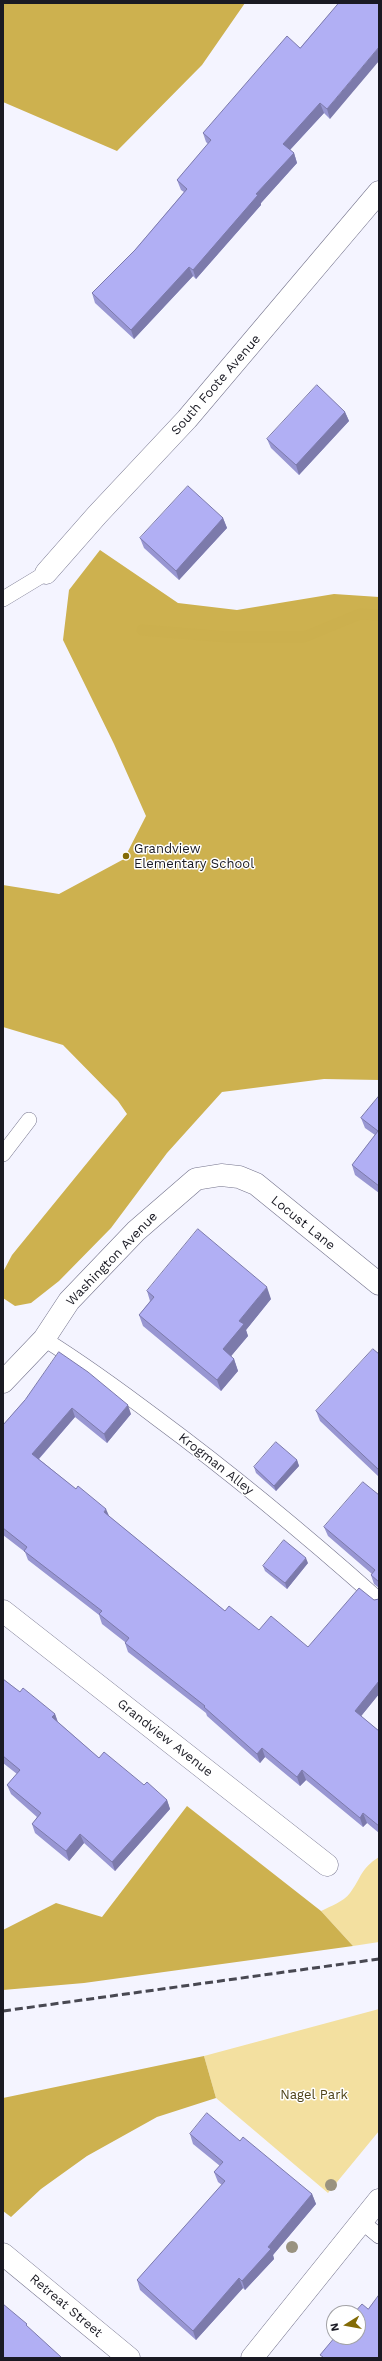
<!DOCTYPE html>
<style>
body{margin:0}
#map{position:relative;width:382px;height:2361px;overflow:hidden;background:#f4f4ff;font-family:"Work Sans",sans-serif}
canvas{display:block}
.frame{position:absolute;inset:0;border:4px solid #1a1a23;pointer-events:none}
.north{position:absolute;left:326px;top:2305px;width:40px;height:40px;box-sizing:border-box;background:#fff;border:1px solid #a3a3a7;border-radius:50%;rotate:259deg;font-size:11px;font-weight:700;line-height:16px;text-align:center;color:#1a1a23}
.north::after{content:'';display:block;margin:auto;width:14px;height:18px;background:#836b06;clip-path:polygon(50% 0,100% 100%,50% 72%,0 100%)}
</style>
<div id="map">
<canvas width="382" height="2361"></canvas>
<div class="frame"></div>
<div class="north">N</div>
</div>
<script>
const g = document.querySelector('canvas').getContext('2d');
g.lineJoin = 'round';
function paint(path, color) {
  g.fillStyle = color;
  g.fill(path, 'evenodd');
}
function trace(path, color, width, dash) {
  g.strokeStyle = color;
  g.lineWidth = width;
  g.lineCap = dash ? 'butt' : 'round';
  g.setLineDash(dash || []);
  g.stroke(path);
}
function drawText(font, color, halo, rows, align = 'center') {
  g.font = font + ' "Work Sans",sans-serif';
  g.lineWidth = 3;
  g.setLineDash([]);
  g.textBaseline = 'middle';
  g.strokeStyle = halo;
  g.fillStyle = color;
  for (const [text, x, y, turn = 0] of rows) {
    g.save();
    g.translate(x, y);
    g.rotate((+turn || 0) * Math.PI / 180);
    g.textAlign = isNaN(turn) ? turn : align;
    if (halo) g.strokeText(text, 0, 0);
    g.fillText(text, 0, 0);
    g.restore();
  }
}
paint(new Path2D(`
 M379 1857V1942L353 1946 321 1911C331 1906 343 1902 350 1893 362 1877 360 1869 379 1857Z
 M379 2009V2131L328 2193 216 2098 204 2056Z`), '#f3e0a0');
paint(new Path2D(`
 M3 3H245L202 65 117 151 3 102Z
 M100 550 178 603 237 610 334 594 379 597V1080L324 1079 222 1092 167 1153 111 1228 59 1281 31 1303 15 1306 3 1298V1272L12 1255 127 1114 118 1101 63 1045 3 1027V885L59 894 124 859 146 816 114 744 63 640 69 590Z
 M187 1806 321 1911 353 1946 84 1983 3 1990V1930L56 1903 102 1917Z
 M204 2056 216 2098 157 2117 87 2156 41 2189 11 2217 3 2211V2098Z`), '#cdb14f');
trace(new Path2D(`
 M142 630 227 637H304L360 614 379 615`), '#ccb04e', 11);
const lane = new Path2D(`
 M3 599 46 573
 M3 1154 29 1120
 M44 1339C84 1364 121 1391 158 1419 235 1476 308 1537 379 1600
 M361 2221 379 2236`);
const street = new Path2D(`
 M46 573 97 515 187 419 379 192
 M3 1382 44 1339 69 1301 136 1231 196 1179 221 1175 239 1177 256 1184 379 1284
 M3 1611 327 1865
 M3 2254 129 2358`);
const secondary = new Path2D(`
 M252 2358 379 2200`);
trace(lane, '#74738c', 16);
trace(street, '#74738c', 23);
trace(secondary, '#74738c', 23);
trace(lane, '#fff', 15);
trace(street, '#fff', 22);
trace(secondary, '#fff', 22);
trace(new Path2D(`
 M3 2011 379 1959`), '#484852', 3, [8, 4]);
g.fillStyle = '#999280';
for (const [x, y] of [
 [331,2185],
 [292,2247]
]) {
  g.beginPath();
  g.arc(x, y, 6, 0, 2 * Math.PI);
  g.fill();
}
paint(new Path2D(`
 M339 3 330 119 324 113 290 150 294 153 297 163 261 203V205L196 279 193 276 134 339 95 303 92 293 135 250 184 192 181 190 177 180 208 144 206 142 203 133 300 48Z
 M345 412 349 421 299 475 271 448 267 439Z
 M223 518 227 528 179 580 144 548 140 538Z
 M379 1096V1193L355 1175 352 1165 375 1135 365 1128 361 1118Z
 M147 1291 271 1299 246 1330 248 1336 231 1356 234 1359 238 1371 221 1391 143 1326 139 1315 150 1301Z
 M379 1354V1477L320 1421 316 1411Z
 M25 1400 131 1414 107 1443 75 1417 39 1459 225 1611 259 1630 308 1647 374 1600 379 1599V1694L361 1716 379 1731V1833L367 1823 363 1827 306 1780 300 1786 265 1757 260 1763 207 1716 206 1713 128 1652 125 1643V1642L102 1624 99 1615 28 1560 25 1552 3 1535V1425Z
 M297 1460 299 1466 276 1491 256 1473 254 1467Z
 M379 1495V1588L374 1584 371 1575 372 1574 328 1536 324 1527Z
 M308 1563 287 1589 265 1571 263 1566Z
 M3 1679 20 1692 55 1714 58 1722 99 1758 167 1800 170 1809 115 1871 84 1843 69 1861 35 1833 32 1824 37 1817 11 1794 7 1785 17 1774 3 1763Z
 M190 2134 240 2141 312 2194 316 2204 273 2255 274 2259 245 2290 243 2288 196 2340 140 2290 137 2280 222 2185 218 2182 214 2172 220 2166 193 2144Z`), '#9896d2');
paint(new Path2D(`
 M379 47V61L330 119 327 109Z
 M320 103 324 113 287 153 283 144Z
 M294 153 297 163 261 203V205L196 279 193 270 256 194Z
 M189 267 193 276 134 339 131 330Z
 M345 412 349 421 299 475 296 465Z
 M223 518 227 528 179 580 176 571Z
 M267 1287 271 1299 246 1330 248 1336 227 1361 223 1349 239 1321Z
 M234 1359 238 1371 221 1391 217 1380Z
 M128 1405 131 1414 107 1443 104 1434Z
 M72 1408 75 1417 35 1463 32 1454Z
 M297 1460 299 1466 276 1491 274 1486Z
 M106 1509 110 1518 104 1512Z
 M306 1558 308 1563 287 1589 285 1583Z
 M379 1681V1694L358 1720 355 1711Z
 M55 1714 58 1723 52 1717Z
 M262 1748 265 1757 260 1763 257 1754Z
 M302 1770 306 1780 300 1786 297 1777Z
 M167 1800 170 1809 115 1871 112 1862Z
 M363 1813 367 1823 363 1827 360 1818Z
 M80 1834 84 1843 69 1861 66 1851Z
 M312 2194 316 2204 273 2255 274 2259 245 2290 242 2281 268 2247Z
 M239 2278 243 2288 196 2340 193 2331Z`), '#7c7aab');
const building = new Path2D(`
 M339 3H379V47L327 109 320 103 283 144 294 153 256 194 258 195 193 270 189 267 131 330 92 293 135 250 187 189 177 180 211 140 203 133 287 36 300 48Z
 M317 385 345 412 296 465 267 439Z
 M188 486 223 518 176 571 140 538Z
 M379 1096V1186L352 1165 378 1131 361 1118Z
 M198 1229 267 1287 239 1321 244 1324 223 1349 234 1359 217 1380 139 1315 154 1297 147 1291Z
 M373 1349 379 1354V1470L316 1411Z
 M59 1352 88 1372 128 1405 104 1434 72 1408 32 1454 76 1489 78 1486 106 1509 104 1512 225 1611 229 1606 259 1630 271 1616 308 1647 359 1588 374 1600 379 1599V1681L355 1711 379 1731V1826L363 1813 360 1818 302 1770 297 1777 262 1748 257 1754 204 1707 205 1706 125 1643 129 1638 99 1614 102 1611 24 1551 27 1547 3 1528V1425L25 1400Z
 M276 1442 297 1460 274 1486 254 1467Z
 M363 1482 379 1495V1582L371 1575 375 1570 324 1527Z
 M284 1540 306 1558 285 1583 263 1566Z
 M3 1679 20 1692 23 1688 55 1714 52 1717 99 1758 104 1752 144 1785 147 1782 167 1800 112 1862 80 1834 66 1851 32 1824 41 1813 7 1785 20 1770 3 1756Z
 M207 2113 240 2141 243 2137 312 2194 268 2247 271 2249 242 2281 239 2278 193 2331 137 2280 225 2181 214 2172 223 2162 190 2134Z
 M379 2295V2358H322L323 2357 320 2355 335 2337H358V2313H354L362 2304 368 2309Z
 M3 2304 27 2324 26 2325 61 2357 60 2358H3Z`);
paint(building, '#b1aff4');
trace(building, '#7c7aab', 1);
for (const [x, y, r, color] of [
 [126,856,4,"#836b06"]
]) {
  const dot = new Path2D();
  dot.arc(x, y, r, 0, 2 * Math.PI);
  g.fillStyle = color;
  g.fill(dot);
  trace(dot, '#fff', 1.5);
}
drawText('13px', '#1a1a23', '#fff', [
 ["South Foote Avenue",216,385,-49],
 ["Locust Lane",303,1223,39],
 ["Washington Avenue",112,1259,-46],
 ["Krogman Alley",216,1464,38],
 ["Grandview Avenue",165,1738,38],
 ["Retreat Street",66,2306,40]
]);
drawText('13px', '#1a1a23', '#fff', [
 ["Grandview",134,849],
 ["Elementary School",134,864]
], 'left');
drawText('13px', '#4e4219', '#fff', [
 ["Nagel Park",314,2095]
]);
</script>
